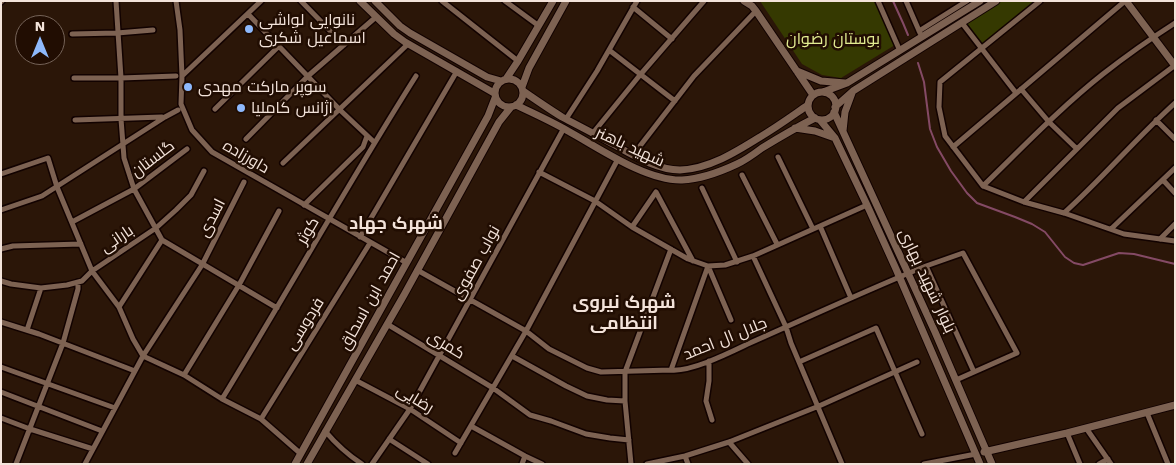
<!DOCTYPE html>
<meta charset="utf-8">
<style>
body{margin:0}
#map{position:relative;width:1176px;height:465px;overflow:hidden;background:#2b1608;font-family:"Work Sans",sans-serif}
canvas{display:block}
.frame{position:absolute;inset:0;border:2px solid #f3e3da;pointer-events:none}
.north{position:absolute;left:15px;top:15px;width:50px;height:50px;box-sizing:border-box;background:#210d02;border:1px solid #756358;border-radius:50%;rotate:0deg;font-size:14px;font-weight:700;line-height:20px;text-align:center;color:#f3e3da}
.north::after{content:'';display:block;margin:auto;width:18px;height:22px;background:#8eb9fc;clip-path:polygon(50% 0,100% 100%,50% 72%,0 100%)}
</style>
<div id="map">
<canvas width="1176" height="465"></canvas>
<div class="frame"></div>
<div class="north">N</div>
</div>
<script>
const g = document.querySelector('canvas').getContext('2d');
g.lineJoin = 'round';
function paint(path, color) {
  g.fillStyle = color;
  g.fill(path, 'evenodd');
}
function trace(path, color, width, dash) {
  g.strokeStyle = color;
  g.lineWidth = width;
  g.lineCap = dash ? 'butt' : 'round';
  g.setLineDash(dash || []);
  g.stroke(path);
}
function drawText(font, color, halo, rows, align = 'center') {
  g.font = font + ' "Work Sans",Cairo,sans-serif';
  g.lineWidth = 5;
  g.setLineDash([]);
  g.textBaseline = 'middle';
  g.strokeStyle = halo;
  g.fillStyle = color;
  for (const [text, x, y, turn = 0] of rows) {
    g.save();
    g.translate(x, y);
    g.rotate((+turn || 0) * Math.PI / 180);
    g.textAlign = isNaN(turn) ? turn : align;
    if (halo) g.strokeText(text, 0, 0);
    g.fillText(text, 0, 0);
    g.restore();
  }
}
paint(new Path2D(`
 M760 1H876L895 45 841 78 822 75 802 64Z
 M1002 1H1040L984 46 966 24Z`), '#353901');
trace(new Path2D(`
 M893 1 903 23 908 35
 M918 63 924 82 930 129 937 147 951 171 967 193 977 203 1015 217 1032 224 1045 232 1065 257 1074 263 1083 265 1119 253 1134 254 1175 264`), '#844a65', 2);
const street = new Path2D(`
 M116 1 121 78V119L124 158 134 189 162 240 277 308
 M176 1 180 30 182 76 181 104 192 130 212 152 407 263
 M301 1 344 45
 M442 1 518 61
 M505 1 539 26
 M878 1 900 51
 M906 1 920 33
 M1040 1 940 82 939 107 945 136 983 186 1024 202 1064 213 1124 234 1175 241
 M1 2 2 1
 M633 7 672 39
 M248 14 340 110 374 142
 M962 23 1016 93
 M919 31 967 1
 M72 34 117 33 153 30
 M609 50 675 101
 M182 76 261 1
 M74 78H121L176 76
 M1021 89 1049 122 1077 149
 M215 109 279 46
 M566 119 597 71 637 1
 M75 120 162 117
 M1156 120 1175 139
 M593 133 640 75 704 1
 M246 139 308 76 376 17
 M953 147 1125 1
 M633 155 694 76 756 11
 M778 157 813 229
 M283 163 408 44
 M539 172 595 201 632 227 688 259 708 266 725 265 753 256 867 205
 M1 174 48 158 57 187 92 271 119 307 133 339 143 356 184 375 222 399 261 419 301 454
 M742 175 777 244
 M1163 180 1175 193
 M983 186C1022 148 1060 108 1103 74 1126 56 1150 39 1175 23
 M702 188 737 262
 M1024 202 1118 108 1174 66
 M304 205 363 147 367 136
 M1 210 42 196 165 117 178 110
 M1064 213C1103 178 1136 138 1175 103
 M72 222 134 189 187 149
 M820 226 851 298
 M632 227 656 192 693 261
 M1111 229 1175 168
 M360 237 457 71
 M1160 239 1175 224
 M1 249 13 246 81 244
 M753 256 786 327 791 343 842 464
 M708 266 731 320
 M926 266 963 253 1017 353 974 372
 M417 270 526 331 549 349 587 368 601 372 671 370C692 372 731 352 750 343 809 317 867 290 926 266L974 372 956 380
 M1 281 11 284 41 288 67 285 82 281 92 271 156 228 176 210 191 195 204 171
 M119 307 162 240
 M1 322 39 334 135 371
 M387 324 493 388 530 415 551 421 586 434 610 438 629 440
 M27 330 41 288
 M512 356 566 386 587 396 607 400 625 401
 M709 361V381L706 401 712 420
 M799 362 876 328 922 434
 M1 367 115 408
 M671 370 708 266
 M184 375 239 285 279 211
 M355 380 410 409 461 443
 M1 392 102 431
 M222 399C288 291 349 182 416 76
 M1147 413 1168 464
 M1 418 30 429 93 449
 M261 419 370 243
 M471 426 525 456 542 464
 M1086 428 1111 464
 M325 431C336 444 348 455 362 464
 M1067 433 1080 464
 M389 439 428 464
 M729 442 748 464
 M455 453 526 331 618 159
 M685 456 688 464
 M16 464 63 343 78 289V282
 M85 464 143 356 202 265 244 182
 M372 464 410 409 564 128
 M522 464 525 456
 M631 464 625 401V372L671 249
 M647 464 685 456 729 442 819 406 917 362
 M924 464 976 454
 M1099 464 1108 459`);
const secondary = new Path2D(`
 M360 1 394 34 405 42 494 93
 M375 1 400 26 410 33 487 77 501 81
 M744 1 752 6 756 11 813 95
 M1126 1 1175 66
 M797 71 821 81 845 83
 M495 93a14 14 0 1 1 28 0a14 14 0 1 1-28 0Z
 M506 79 518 61 553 1
 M522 87 529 68 566 1
 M523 91C536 100 549 109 562 117 577 125 593 133 609 142 630 153 655 170 680 170 709 169 736 152 760 137 777 127 792 116 808 105
 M823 92 847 83 980 1
 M808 106a14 14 0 1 1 28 0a14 14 0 1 1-28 0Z
 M516 105C533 113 551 121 568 131 599 148 646 181 682 180 700 179 720 172 737 164 746 160 754 154 762 148 780 137 797 127 815 118
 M835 107 853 91 996 1
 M834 112 935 332 992 464
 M820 120 835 138 867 205 896 269 980 464
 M795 128 815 131 835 138
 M843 131 845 112 852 93
 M984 452 1067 433 1175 405
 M295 464 488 116 495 98
 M307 464 404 295 499 122 511 107`);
trace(street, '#120200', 8);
trace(secondary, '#120200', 9);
trace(street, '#7d6252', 5);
trace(secondary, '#7d6252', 7);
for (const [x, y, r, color] of [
 [249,29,5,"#8eb9fc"],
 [188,87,5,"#8eb9fc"],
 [241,108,5,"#8eb9fc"]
]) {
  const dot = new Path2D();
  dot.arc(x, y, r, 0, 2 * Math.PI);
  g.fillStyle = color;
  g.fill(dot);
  trace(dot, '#210d02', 2);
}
drawText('16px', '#f3e3da', '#210d02', [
 ["نانوایی لواشی",259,20],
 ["اسماعیل شکری",259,38],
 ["سوپر مارکت مهدی",198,87],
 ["اژانس کاملیا",251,108]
], 'left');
drawText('16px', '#e3ed91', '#210d02', [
 ["بوستان رضوان",833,39]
]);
drawText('16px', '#f3e3da', '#210d02', [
 ["شهید باهنر",630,147,25],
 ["داورزاده",246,157,30],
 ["گلستان",153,159,-37],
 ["اسدی",212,218,-63],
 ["کوثر",308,231,-60],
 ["بارانی",117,239,-34],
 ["نواب صفوی",476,263,-61],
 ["بلوار شهید بهاری",927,281,65],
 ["احمد ابن اسحاق",370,301,-61],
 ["فردوسی",305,324,-58],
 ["جلال ال احمد",725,339,-22],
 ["کمری",446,345,31],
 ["رضایی",415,399,31]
]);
drawText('bold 18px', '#f3e3da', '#210d02', [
 ["شهرک جهاد",396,224],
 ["شهرک نیروی",624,303],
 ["انتظامی",624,324]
]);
</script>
